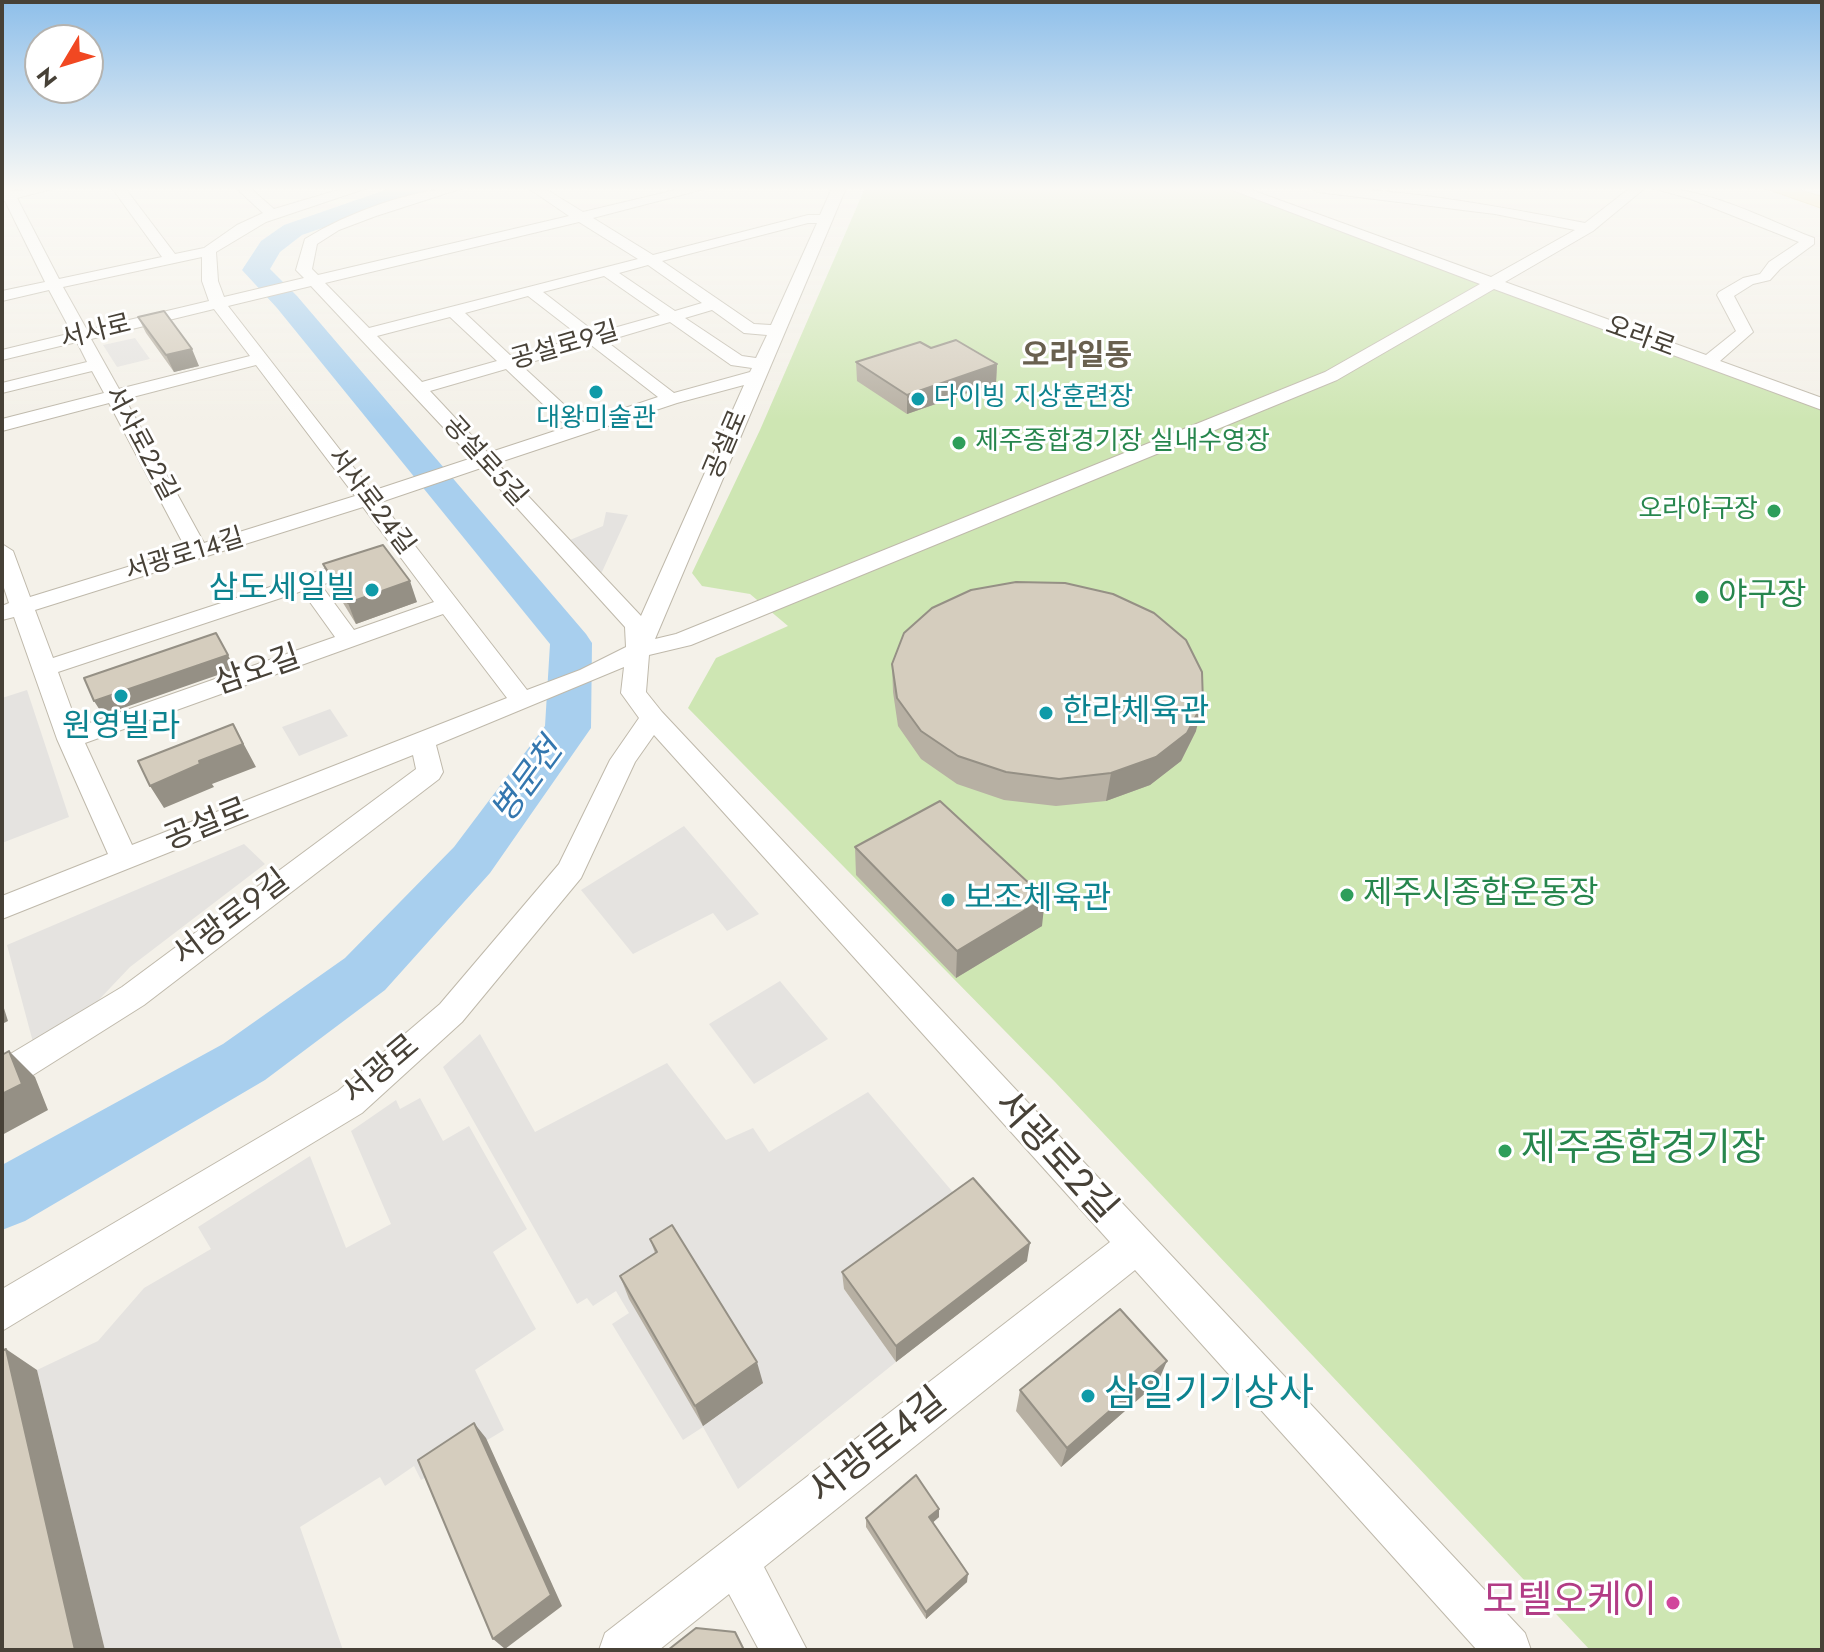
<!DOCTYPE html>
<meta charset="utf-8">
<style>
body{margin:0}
#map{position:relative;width:1824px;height:1652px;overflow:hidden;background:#f4f1e9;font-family:Jost,sans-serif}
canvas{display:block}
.frame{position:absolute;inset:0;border:4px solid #474137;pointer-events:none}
.north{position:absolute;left:24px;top:24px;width:80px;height:80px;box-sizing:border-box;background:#fff;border:2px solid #b5b3af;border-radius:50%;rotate:232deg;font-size:22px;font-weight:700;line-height:32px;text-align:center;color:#474137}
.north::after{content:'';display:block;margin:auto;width:28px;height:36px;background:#f14822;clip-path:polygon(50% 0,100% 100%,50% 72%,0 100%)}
</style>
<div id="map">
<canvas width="1824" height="1652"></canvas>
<div class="frame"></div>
<div class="north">N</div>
</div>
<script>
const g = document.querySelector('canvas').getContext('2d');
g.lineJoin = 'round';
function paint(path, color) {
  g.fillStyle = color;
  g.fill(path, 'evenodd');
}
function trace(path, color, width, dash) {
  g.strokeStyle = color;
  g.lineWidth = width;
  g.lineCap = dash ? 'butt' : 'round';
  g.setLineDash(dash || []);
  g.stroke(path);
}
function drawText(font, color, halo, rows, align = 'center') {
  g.font = font + ' Jost,"Noto Sans KR",sans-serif';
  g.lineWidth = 6;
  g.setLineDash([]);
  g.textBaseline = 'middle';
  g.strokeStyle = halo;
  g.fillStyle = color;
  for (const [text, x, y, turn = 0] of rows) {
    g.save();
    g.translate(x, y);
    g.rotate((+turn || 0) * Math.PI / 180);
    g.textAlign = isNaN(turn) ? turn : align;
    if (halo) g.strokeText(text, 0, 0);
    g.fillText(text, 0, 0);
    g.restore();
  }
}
paint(new Path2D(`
 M865 188H1230L1822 405V1650H1590L1055 1082 688 708 716 658 788 626 750 594 702 586 692 573 760 430Z`), '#cee6b3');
paint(new Path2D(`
 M135 338 150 359 117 367 103 345Z
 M606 512 628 515 601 574 570 540 603 526Z
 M27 690 69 817 2 843V698Z
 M330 709 348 736 299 756 282 727Z
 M684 826 759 914 727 931 713 913 633 954 581 890Z
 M244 844 265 864 130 967 93 1006 34 1046 7 945Z
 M780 981 828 1039 754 1084 709 1024Z
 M480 1034 535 1132 667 1063 726 1140 753 1128 769 1152 868 1092 962 1203 844 1289 896 1362 738 1489 703 1427 683 1440 612 1324 629 1313 616 1291 593 1306 587 1298 577 1304 443 1067Z
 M420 1098 443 1141 469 1126 527 1229 493 1252 536 1329 475 1370 504 1430 421 1480 414 1466 385 1486 380 1477 300 1527 343 1650H105L37 1370 98 1341 144 1288 211 1249 198 1227 310 1156 346 1248 391 1224 351 1131 396 1100 400 1109Z`), '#e5e3e0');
paint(new Path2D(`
 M391 188H428L424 193 302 235 280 252 270 269 297 296 586 634 592 643 591 728 490 873 385 990 265 1080 25 1221 2 1230V1165L223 1044 345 958 454 847 545 726 550 644 277 308 242 270 261 241 284 225Z`), '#a8cfee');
const minor = new Path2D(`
 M2 188 13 191 56 188 17 198 59 279 162 257 112 188H125L175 254 204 248 237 225 263 213 236 188H250L274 209 345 188H367L266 222 216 252 218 281 224 297 304 278 296 270 305 239C347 213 414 188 463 188L376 216 339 230 317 244 312 269 318 275 569 216 528 188H544L583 212 684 188H708L593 218 653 255 808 215H820L832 188H846L655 639 676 634 1325 372 1480 284 1227 188H1246L1491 277 1575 230 1495 214 1318 192 1312 188C1403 188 1495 206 1585 223L1630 188H1645L1593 231 1505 282 1706 355 1736 331 1717 295 1719 292 1743 278 1760 274 1769 262 1799 242 1691 199 1653 188C1709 188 1762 218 1814 238V244L1780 269 1770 280 1753 284 1734 296 1753 332 1720 361 1822 398V410L1494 289 1337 380 691 645 649 655 646 692 662 712 1525 1633 1531 1650H1477L1135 1270 764 1567 807 1650H759L729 1594 659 1650H599L605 1633 1110 1242 654 735 635 762 581 878 462 1022 362 1113 2 1331V1289L338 1091 440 1004 559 864 610 760 639 718 621 693 624 667 436 745 443 772 439 779 144 1005 14 1087 2 1092V1059L122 987 416 769 413 755 2 919V896L108 854 57 739 14 617 2 620V606L9 603 2 582V544L13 551 30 597 186 549 109 403 2 431V419L104 393 92 371 2 393V383L87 362 77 342 2 360V350L72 333 49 290 2 301V291L45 282 5 201H2ZM579 222 638 259 369 328 325 283ZM808 223H817L771 325 754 324 662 261ZM202 257V281L209 301 87 330 63 287ZM648 265 702 303 675 311 619 273ZM604 276 660 315 596 333 543 292ZM311 286 472 458 372 491 228 306ZM528 296 581 337 512 357 465 313ZM214 309 250 356 119 389 91 339ZM712 310 744 333 767 335 756 358 742 356 685 318ZM450 317 497 361 422 382 377 336ZM670 322 731 365 752 368 750 372 674 393 606 341ZM591 345 658 397 583 422 521 365ZM256 365 355 496 204 543 125 399ZM506 369 567 427 488 453 430 391ZM744 385 641 616 497 463 677 403ZM481 468 625 627 626 647 580 670 527 690 381 502ZM363 507 434 602 354 630 321 585 373 568 376 563 373 558 365 556 53 658 35 610ZM302 591 335 637 78 727 58 672ZM443 614 507 698 132 845 85 743Z`);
const major = new Path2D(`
 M1765 188H1792L1822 197V208Z`);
trace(minor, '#bfb9ab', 2);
trace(major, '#dfc06b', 2);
paint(minor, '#fff');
paint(major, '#fae29b');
paint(new Path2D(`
 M138 317 199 366 174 372 146 333Z
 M856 362 997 364 996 383 907 414 857 381Z
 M323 564 417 602 356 624 332 585Z
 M892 664 1196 731 1181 761 1150 785 1106 801 1056 806 1004 800 957 784 921 759 898 726 893 692Z
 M855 847 1042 926 956 978 856 875Z
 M650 1239 763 1383 703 1426 629 1299 620 1276 655 1253Z
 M1027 1261 896 1362 844 1289 842 1272Z
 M1158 1382 1061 1467 1016 1411 1020 1390Z
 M939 1517 933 1522 967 1582 926 1619 866 1527V1518Z`), '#b7b0a3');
paint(new Path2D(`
 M192 349 199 366 174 372 166 355Z
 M997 364 996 383 907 414V395Z
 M410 581 417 602 356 624 348 603Z
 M228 655 235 669 103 715 94 701Z
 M1203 703 1196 731 1181 761 1150 785 1106 801 1111 773Z
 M233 724 256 767 212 784 214 787 164 808 150 786Z
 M1045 898 1042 926 956 978 957 951Z
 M2 1002 8 1021 2 1024Z
 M9 1051 35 1077 48 1110 2 1135V1094Z
 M1030 1243 1027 1261 896 1362V1346Z
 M6 1349 37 1370 105 1650H75Z
 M1167 1361 1158 1382 1061 1467 1067 1448Z
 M757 1362 763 1383 703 1426 695 1406Z
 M474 1423 486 1438 562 1606 505 1649 493 1639Z
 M939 1509V1517L929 1526V1517Z
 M968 1574 967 1582 926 1619V1612Z`), '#959085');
const building = new Path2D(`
 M164 311 192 349 166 355 138 317Z
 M956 340 997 364 907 395 856 362 920 342 931 348Z
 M383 545 410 581 348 603 323 564Z
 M1016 582 1065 583 1113 594 1154 613 1186 640 1202 672 1203 703 1187 733 1156 757 1111 773 1059 779 1006 772 958 756 921 731 897 698 892 664 904 633 932 608 971 590Z
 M216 633 228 655 94 701 84 678Z
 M233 724 243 744 199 761 200 764 150 786 138 761Z
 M940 801 1045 898 957 951 855 847Z
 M9 1051 22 1084 2 1094V1055Z
 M973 1178 1030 1243 896 1346 842 1272Z
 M672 1225 757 1362 695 1406 620 1276 657 1252 650 1239Z
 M1120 1309 1167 1361 1067 1448 1020 1390Z
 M6 1349 75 1650H2V1351Z
 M474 1423 551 1595 493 1639 418 1460Z
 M916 1475 939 1509 929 1517 968 1574 926 1612 866 1518Z
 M696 1628 735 1632 744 1650H668Z`);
paint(building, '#d5cdbe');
trace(building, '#959085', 2);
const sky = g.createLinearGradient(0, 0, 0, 420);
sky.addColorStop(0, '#8ebfea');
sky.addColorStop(0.45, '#faf9f5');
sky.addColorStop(1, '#faf9f500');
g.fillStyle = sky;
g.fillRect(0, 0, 1824, 420);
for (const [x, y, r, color] of [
 [596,392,8,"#0f9aa8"],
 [918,399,8,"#0f9aa8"],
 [959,443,8,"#2e9e5b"],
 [1774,511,8,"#2e9e5b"],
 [372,590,8,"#0f9aa8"],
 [1702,597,8,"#2e9e5b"],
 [121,696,8,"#0f9aa8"],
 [1046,713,8,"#0f9aa8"],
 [1347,895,8,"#2e9e5b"],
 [948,900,8,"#0f9aa8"],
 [1505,1151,8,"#2e9e5b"],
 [1088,1396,8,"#0f9aa8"],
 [1673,1603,8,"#d1479c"]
]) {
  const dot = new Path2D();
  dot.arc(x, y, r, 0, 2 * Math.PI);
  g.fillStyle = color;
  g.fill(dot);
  trace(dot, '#fff', 3);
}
drawText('26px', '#474137', '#fff', [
 ["서사로",96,333,-14],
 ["오라로",1640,338,20],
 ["공설로9길",565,347,-16],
 ["서사로22길",140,444,62],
 ["공설로",727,445,-67],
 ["공설로5길",484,462,48],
 ["서사로24길",370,502,53],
 ["서광로14길",185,556,-17]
]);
drawText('26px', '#0d838f', '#fff', [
 ["다이빙 지상훈련장",934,399],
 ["대왕미술관",596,420,"center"]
], 'left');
drawText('26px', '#27864d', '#fff', [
 ["제주종합경기장 실내수영장",975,443],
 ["오라야구장",1758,511,"right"]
], 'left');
drawText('bold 30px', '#69604f', '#fff', [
 ["오라일동",1077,358]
]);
drawText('32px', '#0d838f', '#fff', [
 ["삼도세일빌",356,590,"right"],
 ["한라체육관",1062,713],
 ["원영빌라",121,728,"center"],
 ["보조체육관",964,900]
], 'left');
drawText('32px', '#27864d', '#fff', [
 ["야구장",1718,597],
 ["제주시종합운동장",1363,895]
], 'left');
drawText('32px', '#474137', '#fff', [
 ["삼오길",258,672,-19],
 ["공설로",207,826,-22],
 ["서광로9길",232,919,-37],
 ["서광로",382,1071,-40]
]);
drawText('italic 34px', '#3477af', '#fff', [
 ["병문천",529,782,-54]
]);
drawText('38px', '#27864d', '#fff', [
 ["제주종합경기장",1521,1151]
], 'left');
drawText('38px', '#474137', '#fff', [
 ["서광로2길",1054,1158,48],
 ["서광로4길",879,1448,-38]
]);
drawText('38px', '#0d838f', '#fff', [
 ["삼일기기상사",1104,1396]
], 'left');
drawText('38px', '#b23c85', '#fff', [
 ["모텔오케이",1657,1603]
], 'right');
</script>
